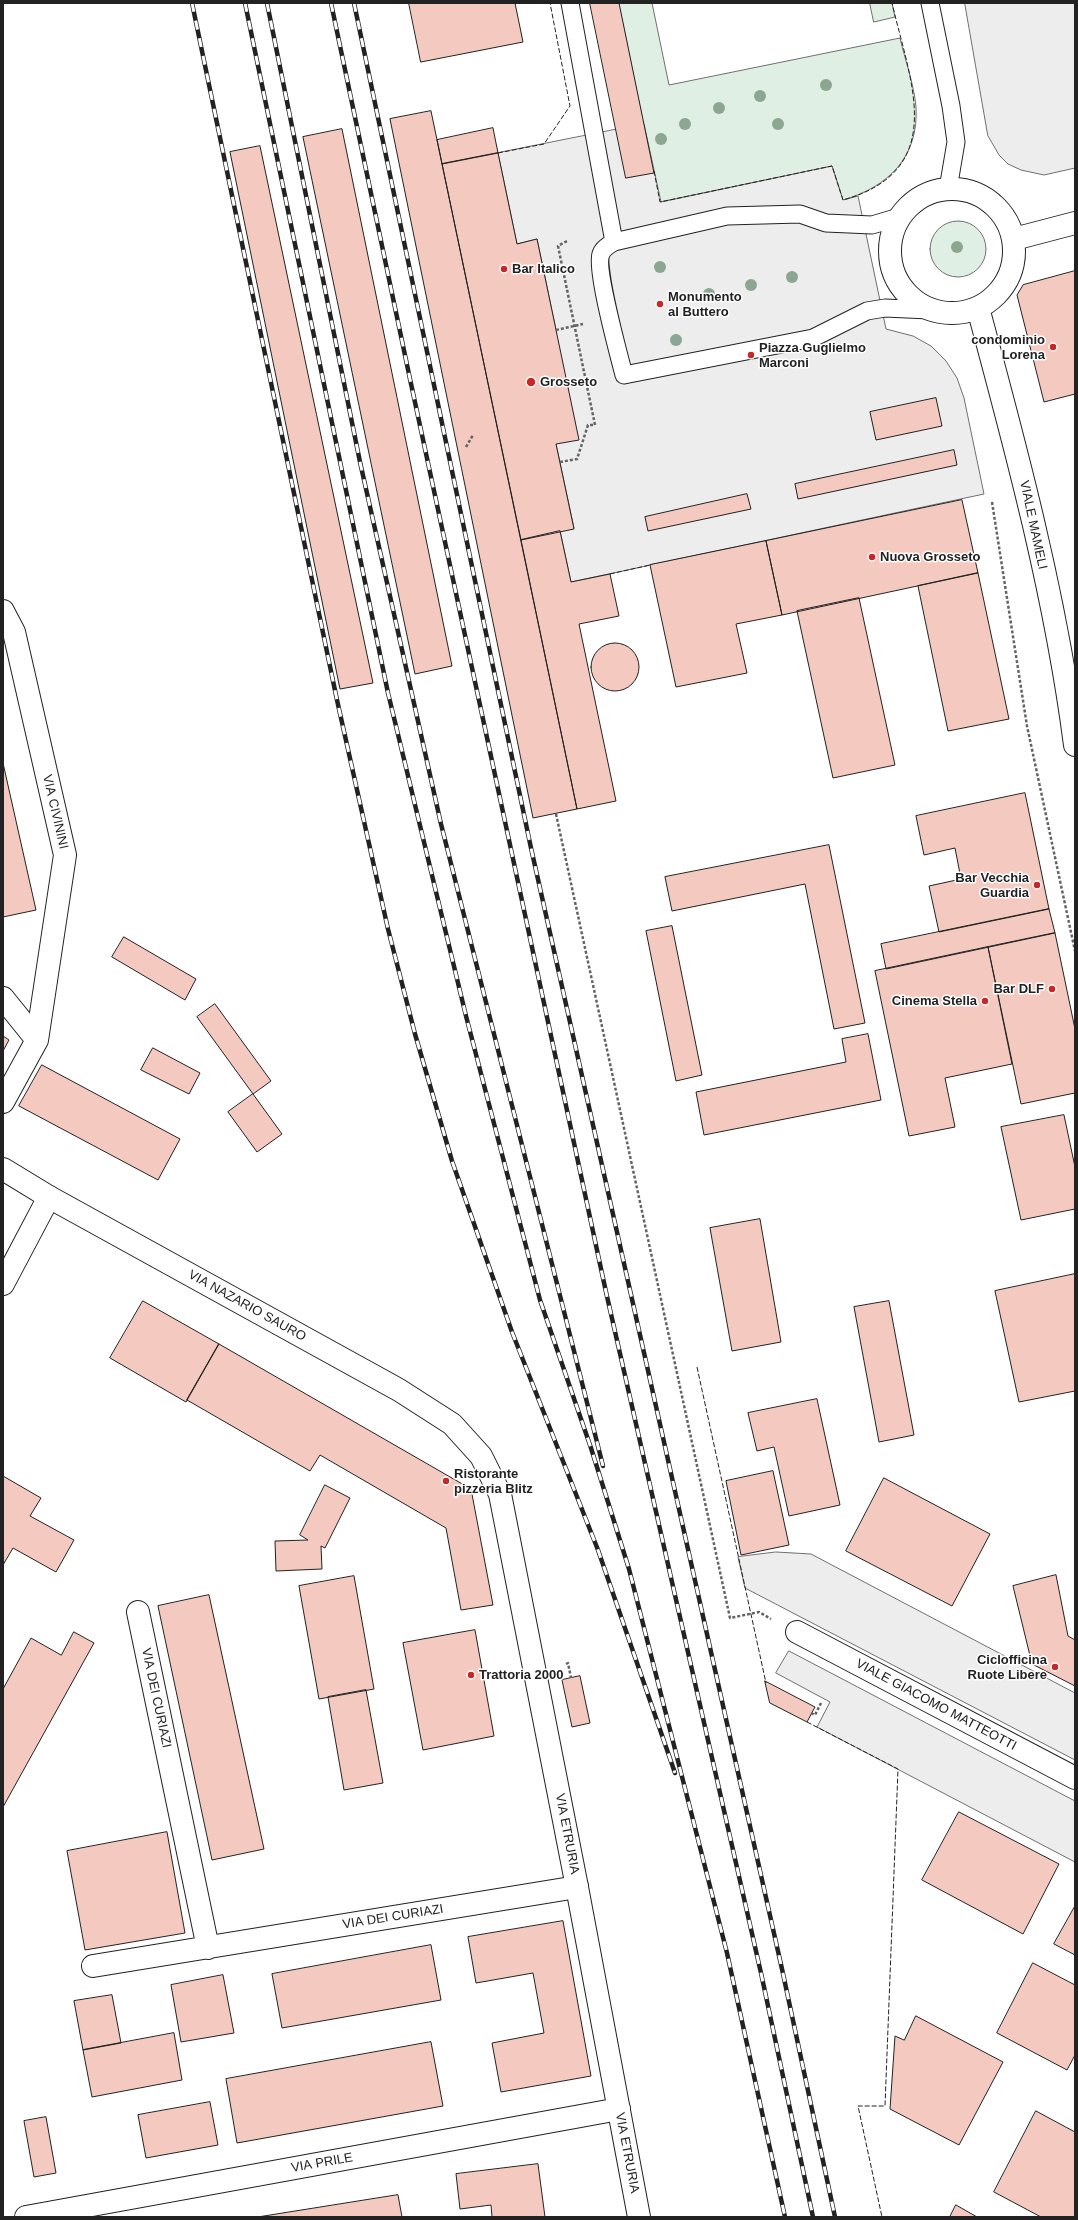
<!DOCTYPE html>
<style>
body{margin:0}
#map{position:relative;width:1078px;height:2220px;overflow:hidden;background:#fff;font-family:Helvetica,sans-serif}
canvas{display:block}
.frame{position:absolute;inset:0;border:4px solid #222;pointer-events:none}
</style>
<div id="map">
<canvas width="1078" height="2220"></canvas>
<div class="frame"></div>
</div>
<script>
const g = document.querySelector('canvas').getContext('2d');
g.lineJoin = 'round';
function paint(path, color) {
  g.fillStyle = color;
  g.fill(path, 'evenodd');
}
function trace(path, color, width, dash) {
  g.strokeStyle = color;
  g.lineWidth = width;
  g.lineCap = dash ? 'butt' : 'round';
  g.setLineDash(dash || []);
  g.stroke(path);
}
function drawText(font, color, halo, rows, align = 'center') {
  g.font = font + ' Helvetica,sans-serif';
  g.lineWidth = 3;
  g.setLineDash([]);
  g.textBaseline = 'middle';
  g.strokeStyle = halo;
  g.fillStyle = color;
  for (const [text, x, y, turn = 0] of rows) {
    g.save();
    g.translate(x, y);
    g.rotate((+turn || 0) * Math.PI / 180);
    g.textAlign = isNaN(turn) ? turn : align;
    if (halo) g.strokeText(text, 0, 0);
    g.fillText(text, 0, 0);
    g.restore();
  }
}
const green = new Path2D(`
 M619 3H652L669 85 900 38C905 60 914 84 916 107 919 157 888 187 843 200L832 166 660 202Z
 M870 3H892L895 17 874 22Z
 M930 249a28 28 0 1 1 56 0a28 28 0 1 1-56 0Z`);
paint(green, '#e0efe3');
trace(green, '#6f6f6f', 1);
const parking = new Path2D(`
 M965 3H1075V168L1044 175 1021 170 1008 164 999 155 988 136Z
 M644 124 661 202 832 166 843 200 858 196 886 329 913 336 931 346 946 361 957 378 964 398 984 494 571 582 560 531 574 528 556 444V330L537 239 517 244 498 153Z
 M776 1552 811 1554 1075 1693V1760L745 1588 738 1557Z
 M789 1651 1075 1801V1862L817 1727 830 1702 776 1673Z`);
paint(parking, '#ededed');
trace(parking, '#6f6f6f', 1);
const building = new Path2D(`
 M409 3H515L523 42 421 62Z
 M590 3H619L654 173 626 178Z
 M431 111 577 809 533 818 390 119Z
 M493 128 498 153 442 164 437 140Z
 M342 129 452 666 415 674 303 137Z
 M260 146 373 683 340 689 230 152Z
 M498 153 517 244 537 239 579 440 556 444 574 529 521 540 442 164Z
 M1075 271V394L1044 402 1017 295 1023 285Z
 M936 398 942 426 876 440 870 412Z
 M954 450 957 465 798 499 795 484Z
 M747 494 751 509 648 531 645 517Z
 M962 500 978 573 782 615 766 541Z
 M560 531 571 582 610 574 619 616 579 624 616 801 577 809 521 540Z
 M766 541 782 615 736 624 747 673 676 687 650 565Z
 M978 573 1009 719 948 731 918 586Z
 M859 598 895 765 833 778 797 611Z
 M591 667a24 24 0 1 1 48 0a24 24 0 1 1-48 0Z
 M3 763 36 910 3 917Z
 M1025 793 1049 909 939 932 929 886 961 879 955 848 924 855 916 816Z
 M829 845 865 1023 834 1029 805 884 672 911 665 877Z
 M1049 909 1055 933 886 969 881 944Z
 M672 926 702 1075 676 1081 646 931Z
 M1055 933 1075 1029V1093L1021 1104 988 947Z
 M124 937 196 979 185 1000 112 957Z
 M988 947 1012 1064 945 1078 955 1127 909 1136 875 971Z
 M215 1004 271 1081 253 1094 197 1017Z
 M868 1034 881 1100 704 1135 696 1092 846 1062 842 1039Z
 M3 1036 9 1040 3 1051Z
 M153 1048 200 1073 189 1094 141 1070Z
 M42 1065 180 1139 158 1180 19 1106Z
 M253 1094 282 1134 257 1152 228 1112Z
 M1064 1115 1075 1167V1209L1021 1220 1001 1127Z
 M760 1219 781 1342 732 1351 710 1228Z
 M1075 1274V1391L1019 1402 995 1291Z
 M143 1301 219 1344 186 1402 110 1358Z
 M889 1301 914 1435 879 1442 854 1307Z
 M219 1344 471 1489 493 1605 461 1610 446 1528 320 1455 310 1471 187 1400Z
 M817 1399 840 1505 789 1516 774 1447 757 1451 748 1413Z
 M773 1471 789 1545 741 1555 726 1481Z
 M3 1476 41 1498 30 1516 74 1540 56 1572 13 1548 3 1565Z
 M884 1478 990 1534 952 1606 846 1551Z
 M325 1485 350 1498 325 1548 321 1546 322 1569 276 1571 275 1541 308 1540 300 1535Z
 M1056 1575 1068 1636 1075 1640V1686L1032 1664 1013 1586Z
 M354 1576 374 1689 319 1699 299 1586Z
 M209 1595 264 1849 212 1860 158 1606Z
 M475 1630 494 1736 423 1750 403 1643Z
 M74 1632 94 1643 3 1807V1689L31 1638 61 1655Z
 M580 1676 590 1723 572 1727 562 1680Z
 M765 1681 815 1707 807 1722 770 1703Z
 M366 1690 383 1783 344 1790 328 1697Z
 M959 1812 1059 1864 1023 1934 922 1880Z
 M167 1832 185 1933 85 1950 67 1851Z
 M1075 1906V1955L1054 1944Z
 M563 1921 591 2076 501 2092 492 2043 544 2033 533 1973 476 1983 468 1937Z
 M431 1945 441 2000 282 2028 272 1974Z
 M1033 1963 1075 1985V2055L1067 2070 997 2033Z
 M223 1975 234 2033 181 2042 171 1985Z
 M112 1995 121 2043 83 2050 74 2001Z
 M916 2016 1003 2062 959 2145 890 2109 895 2036 904 2040Z
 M174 2033 182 2080 92 2097 83 2050Z
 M431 2042 443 2106 237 2143 226 2079Z
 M210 2102 218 2145 146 2158 138 2115Z
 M1036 2111 1075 2132V2217H1041L994 2192Z
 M46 2117 56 2173 34 2177 24 2121Z
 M538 2164 545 2217H492L491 2205 460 2209 456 2174Z
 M398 2195 402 2217H258Z
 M956 2205 977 2217H950Z`);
paint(building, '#f3c9c0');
trace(building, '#222', 1);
const service = new Path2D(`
 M570 3 614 242
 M930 3 951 106 956 142 948 189
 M899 217 872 225 826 223 800 214 727 216 614 242C609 245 603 248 601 254 595 267 619 356 624 375L813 338 867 311 885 308 929 310`);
const minor = new Path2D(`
 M3 611 14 632 65 855 37 1040 3 1102
 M3 998 37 1040
 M3 1284 49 1197
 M138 1612 208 1948
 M797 1632 1075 1778
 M93 1966 577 1887
 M26 2217 619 2109`);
const tertiary = new Path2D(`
 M890 251a62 62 0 1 1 124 0a62 62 0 1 1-124 0Z
 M1014 239 1075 223
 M978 308C1017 452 1056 598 1075 745
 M3 1169 49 1197 399 1390 452 1424 481 1456 500 1494 577 1887 639 2217`);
trace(service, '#222', 19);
trace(minor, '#222', 24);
trace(tertiary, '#222', 24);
trace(new Path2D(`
 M556 330 583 324
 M466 447 473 435
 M560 462 577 459 588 425H595L558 246 567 241
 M992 502 1027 726 1075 951
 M556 814 730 1618 759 1612 771 1619
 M566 1664 568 1663 571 1678
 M811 1713 815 1715 821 1703`), '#646464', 2.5, [3, 2]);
trace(service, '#fff', 17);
trace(minor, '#fff', 22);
trace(tertiary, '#fff', 22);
const rail = new Path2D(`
 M192 3 337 700 388 929 415 1034 452 1161 512 1332 598 1550 675 1773
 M245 3 388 693 466 1016 540 1300 591 1448 629 1569 727 1953 785 2217
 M267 3 360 462 441 824 603 1466
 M331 3 410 379 606 1292 761 1973 813 2217
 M354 3 531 848 782 1969 835 2217`);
trace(rail, '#222', 4.5);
trace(rail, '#fff', 3, [9]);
trace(new Path2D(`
 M498 153 544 144 570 106 550 3
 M654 171 660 202 832 166 843 200C950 170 910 81 892 3
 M610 574 650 565
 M697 1367 766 1683
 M807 1722 898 1769 885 2106H858L882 2217`), '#222', 1, [5, 2]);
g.fillStyle = '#8da692';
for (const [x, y] of [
 [826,85],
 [760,96],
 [719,108],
 [685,124],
 [778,124],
 [661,139],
 [957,247],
 [660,267],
 [792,277],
 [751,285],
 [709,294],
 [676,340]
]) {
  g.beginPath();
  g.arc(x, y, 6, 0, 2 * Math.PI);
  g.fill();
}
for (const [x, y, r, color] of [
 [504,269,4,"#c62828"],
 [660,304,4,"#c62828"],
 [1053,347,4,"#c62828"],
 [751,355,4,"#c62828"],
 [531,382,5,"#c62828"],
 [872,557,4,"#c62828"],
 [1037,885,4,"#c62828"],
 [1052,989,4,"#c62828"],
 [985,1001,4,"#c62828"],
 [446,1481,4,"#c62828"],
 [1055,1667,4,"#c62828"],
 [471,1675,4,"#c62828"]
]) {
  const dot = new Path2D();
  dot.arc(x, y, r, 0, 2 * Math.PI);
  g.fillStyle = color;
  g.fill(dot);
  trace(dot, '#fff', 1.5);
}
drawText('bold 13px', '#222', '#fff', [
 ["Bar Italico",512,269],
 ["Monumento",668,297],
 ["al Buttero",668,312],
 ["condominio",1045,340,"right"],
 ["Lorena",1045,355,"right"],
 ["Piazza Guglielmo",759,348],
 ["Marconi",759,363],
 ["Grosseto",540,382],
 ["Nuova Grosseto",880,557],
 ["Bar Vecchia",1029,878,"right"],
 ["Guardia",1029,893,"right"],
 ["Bar DLF",1044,989,"right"],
 ["Cinema Stella",977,1001,"right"],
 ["Ristorante",454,1474],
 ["pizzeria Blitz",454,1489],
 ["Ciclofficina",1047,1660,"right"],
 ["Ruote Libere",1047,1675,"right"],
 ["Trattoria 2000",479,1675]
], 'left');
drawText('13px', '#222', '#fff', [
 ["VIALE MAMELI",1033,525,78],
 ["VIA CIVININI",55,812,77],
 ["VIA NAZARIO SAURO",247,1306,29],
 ["VIA DEI CURIAZI",156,1698,78],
 ["VIALE GIACOMO MATTEOTTI",936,1705,28],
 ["VIA ETRURIA",567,1834,79],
 ["VIA DEI CURIAZI",393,1917,-9],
 ["VIA ETRURIA",627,2153,79],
 ["VIA PRILE",322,2163,-10]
]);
</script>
